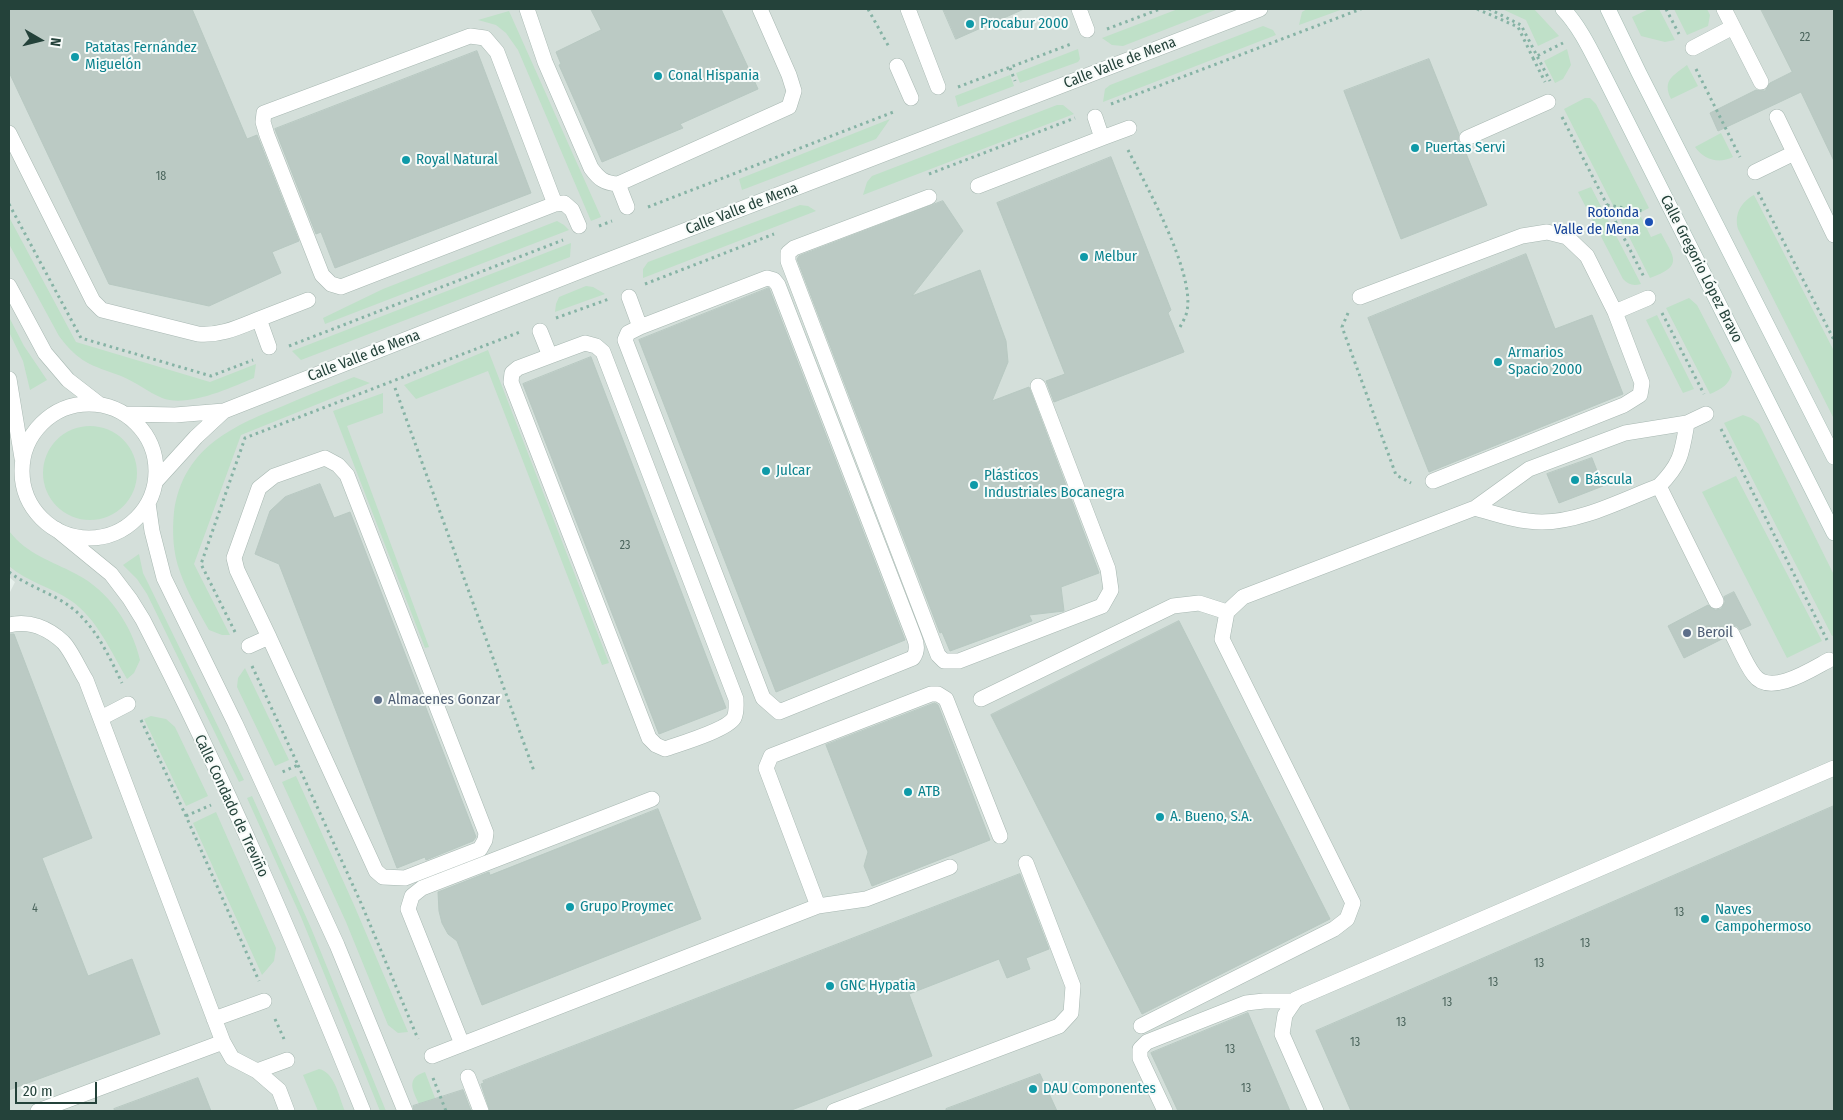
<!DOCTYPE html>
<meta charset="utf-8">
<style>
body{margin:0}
#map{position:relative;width:1843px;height:1120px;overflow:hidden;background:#e6efeb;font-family:"Fira Sans Condensed",sans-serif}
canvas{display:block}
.frame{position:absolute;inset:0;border:10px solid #24423a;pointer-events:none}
.north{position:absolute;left:15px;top:15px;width:50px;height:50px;-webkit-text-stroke:4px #f7fbf9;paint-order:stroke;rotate:98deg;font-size:14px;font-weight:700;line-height:20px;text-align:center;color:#24423a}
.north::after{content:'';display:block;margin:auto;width:18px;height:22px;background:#24423a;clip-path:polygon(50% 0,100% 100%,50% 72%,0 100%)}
.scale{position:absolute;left:15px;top:1082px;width:82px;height:22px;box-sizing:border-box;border:2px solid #24423a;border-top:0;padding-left:6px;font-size:15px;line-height:18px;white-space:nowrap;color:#24423a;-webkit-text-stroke:4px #f7fbf9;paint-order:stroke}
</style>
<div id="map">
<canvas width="1843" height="1120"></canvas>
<div class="frame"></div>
<div class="north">N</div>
<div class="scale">20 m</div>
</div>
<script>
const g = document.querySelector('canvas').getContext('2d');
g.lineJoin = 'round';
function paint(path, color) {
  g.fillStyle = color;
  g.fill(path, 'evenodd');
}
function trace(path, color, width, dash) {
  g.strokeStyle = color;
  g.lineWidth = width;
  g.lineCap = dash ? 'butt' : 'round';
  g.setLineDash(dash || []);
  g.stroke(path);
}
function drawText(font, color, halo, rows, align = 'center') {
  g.font = font + ' "Fira Sans Condensed",sans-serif';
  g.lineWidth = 4;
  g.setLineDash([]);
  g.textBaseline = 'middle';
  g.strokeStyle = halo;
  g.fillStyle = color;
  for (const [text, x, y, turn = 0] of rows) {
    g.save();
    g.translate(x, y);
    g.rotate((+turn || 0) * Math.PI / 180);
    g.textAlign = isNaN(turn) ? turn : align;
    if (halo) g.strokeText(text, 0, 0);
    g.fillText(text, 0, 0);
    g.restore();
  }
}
paint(new Path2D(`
 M9 9H1834V1111H9V594L15 582 9 577Z`), '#d4dfda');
paint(new Path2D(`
 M1178 9H1218L1123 46 1112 45 1102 38Z
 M1307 9H1343L1299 25 1302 12Z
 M1502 9H1534L1559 36 1538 46 1526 20Z
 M1649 9H1659L1675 40 1665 42 1641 36 1632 17Z
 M1674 9H1707L1710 15 1708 26 1687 35Z
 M509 11 601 217 591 221 518 50 506 33 496 25 478 20Z
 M1263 26 1273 30 1276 35 1103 102 1105 89 1110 85Z
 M1078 49 1080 59 1078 62 1020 83 1016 73Z
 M1567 49 1571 65 1563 79 1555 83 1544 61Z
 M1687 65 1698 86 1671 99C1662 80 1673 76 1687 65Z
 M1010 75 1014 86 958 107 955 96Z
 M1585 98H1590L1596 104 1649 208 1639 213 1651 237 1661 233C1675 259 1683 266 1650 278L1564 109Z
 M1057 105H1063L1074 114 863 195 867 182 872 176Z
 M890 119 876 139 742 190 739 179Z
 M1721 133 1733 157C1719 164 1704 160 1695 147Z
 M1591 187 1641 284C1633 286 1629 285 1623 279L1578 192Z
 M1754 195 1834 351V419L1738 229C1734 214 1741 202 1754 195Z
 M800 205 808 206 816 211 643 278V269L648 262Z
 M9 217 76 342 210 382 256 364 254 378C230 388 187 408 162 398 148 392 136 382 121 376 91 365 79 363 59 336L9 244Z
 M557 221 564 225 569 230 325 324 323 318 383 289Z
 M571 243 570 257 301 360 292 351Z
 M586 286 593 287 605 294 555 312 556 304 559 297Z
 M1689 298 1697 305 1732 372C1730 385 1721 389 1710 394L1666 308Z
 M1657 315 1694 389 1683 393 1646 320Z
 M9 317 24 346 47 380 30 390 23 361 9 332Z
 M488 350 609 663 602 665 488 371 416 399 404 385Z
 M354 377 370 383 241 435 194 564 230 635H222L209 630C199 612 187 592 180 572 173 553 172 532 174 512 183 449 230 427 283 406 306 396 330 386 354 377Z
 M383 393V413L347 426 429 647 425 648 333 411Z
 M1743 415 1751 418 1759 424 1834 575V635L1832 636 1724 423Z
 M43 473a47 47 0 1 1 94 0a47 47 0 1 1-94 0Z
 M1736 476 1822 641 1787 658 1702 492Z
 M9 531C28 555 50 560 76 574 108 590 132 625 140 660L134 673 127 679C111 652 97 618 70 600 51 587 27 582 9 566Z
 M139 554 143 573 148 583 244 780 239 782 147 594 137 579 123 565Z
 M245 668 289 760 275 766 237 687 238 678Z
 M151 716 166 719 175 727 208 796 186 806 144 719Z
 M296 776 354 905 408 1032 398 1033 388 1025 346 922 282 782Z
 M252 796 311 928 386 1111H380L301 917 247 798Z
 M216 812 276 948 274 961 262 975 193 823Z
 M319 1069C335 1072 339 1098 345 1111H318L303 1075Z
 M425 1072 440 1111H422C416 1095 402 1079 425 1072Z`), '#bfe0c8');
const building = new Path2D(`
 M9 9H192L247 139 257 135 299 241 272 252 281 273 209 306 109 284 9 72Z
 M591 9H721L758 89 680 124 683 128 602 162 559 65 561 64 556 52 601 30Z
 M943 9H1024L956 39Z
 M1761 9H1834V161L1801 92 1718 131 1710 113 1756 90 1765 91 1770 83 1792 72Z
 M477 51 531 193 335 268 321 232 316 234 275 129Z
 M1429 59 1459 134 1458 141 1463 146 1487 205 1401 239 1344 91Z
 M1111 157 1171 310 1168 313 1184 352 1054 402 1046 381 1065 374 997 203Z
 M943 201 963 231 912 296 980 270 1006 341 1008 362 992 401 1029 387 1099 573 1061 587 1064 611 1029 615 1032 621 950 651 942 632 940 633 797 259 799 256Z
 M1526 254 1555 329 1592 315 1623 394 1429 472 1368 318Z
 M769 288 905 640 776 692 639 340Z
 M591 357 726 708 659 734 523 384Z
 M1592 458 1603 486 1559 503 1547 474Z
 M320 484 334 518 350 512 476 837 473 841 426 860 425 857 397 868 279 564 255 554 270 511 285 497Z
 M1734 592 1751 625 1740 630 1737 626H1728L1724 629V638L1684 658 1668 626 1708 605 1715 610 1721 609 1725 602 1724 597Z
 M1179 621 1330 919 1142 1014 991 715Z
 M9 634H14L92 838 42 858 88 976 132 959 160 1034 9 1090Z
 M935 703 938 705 990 840 872 886 864 866 868 852 826 745Z
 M1834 806V1111H1351L1316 1031Z
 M658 809 701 919 482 1005 457 941 448 934 442 923 439 911 438 892 489 872 490 875Z
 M1020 874 1049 949 1026 958 1030 969 1007 978 999 959 909 994 932 1056 789 1111H490L481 1084 484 1083 483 1081Z
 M1248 1013 1290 1111H1178L1151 1053Z
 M1040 1074 1057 1111H946V1109Z
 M198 1078 211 1111H115L114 1109Z
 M463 1090 471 1111H414L413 1106Z`);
paint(building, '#bbcac4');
trace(building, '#b8c9c2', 1);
const service = new Path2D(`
 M527 9 545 62 591 168C599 179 604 183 618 184L789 107 794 91 789 75 760 9
 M908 9 938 87
 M1079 9 1087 30
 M1724 9 1761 82
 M1693 48 1733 27
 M897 66 911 98
 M1777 117 1834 235
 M9 133 93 301 102 310 198 334C221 336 239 327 259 319L269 347
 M1102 138 1129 128
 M1467 138 1548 102
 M1755 172 1794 153
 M618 184 627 207
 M978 186 1102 138 1095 117
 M929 197 794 248 788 253V261L938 655 944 661H959L1102 606 1111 590 1108 569 1038 386
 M555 204 497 52 485 38 470 36 264 113 263 122 267 135 322 275 331 284 341 287 555 204 564 203 572 210 579 226
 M629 297 640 327 628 333 625 340 763 698 779 712 913 658C918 651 917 644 914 637L778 285 774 280 767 278 640 327
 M1360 297 1522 236 1547 232 1567 237 1587 256 1615 312 1642 383 1640 395 1624 405 1433 481
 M1615 312 1648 298
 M259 319 308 300
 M540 331 550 356 518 368 512 373 511 382 649 738 656 745 665 749C679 744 727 730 734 718 737 712 736 705 736 699L603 352 596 346 585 343 550 356
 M1659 486 1716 601
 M1475 508C1496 514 1519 522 1542 522 1581 522 1622 500 1659 486 1681 464 1682 453 1687 423
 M9 625C29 620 48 628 63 642 71 650 79 669 86 680L223 1042 38 1111
 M1732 634C1739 647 1745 663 1754 675 1770 697 1812 669 1829 660
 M249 646 269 637 376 871 383 877 405 878 480 849 485 840 486 833 347 475 338 465 325 458 274 476 259 488 234 558 237 570 269 637
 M981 699 1173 606 1199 603 1227 612
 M101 718 128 704
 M818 906 866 899 950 867
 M214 1019 264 1001
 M1141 1026 1334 929 1347 919 1353 903 1222 639 1227 612 1243 597 1475 508 1529 469 1625 433 1687 423 1706 414
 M223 1042 232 1058 257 1071 279 1090 287 1111
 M462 1044 408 909 412 896 422 888 652 799
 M432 1056 818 906 766 768 771 756 931 694H938L946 699 1000 836
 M257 1071 287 1060
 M468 1077 481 1111
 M834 1111 1059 1026 1071 1013 1073 986 1026 863
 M1165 1111 1140 1058V1049L1147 1042 1246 1003 1264 1001H1295
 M1316 1111 1282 1034 1285 1015 1296 999 1834 768`);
const minor = new Path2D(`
 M9 286 45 353 68 380 99 404
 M9 379 22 458
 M22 471a67 67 0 1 1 134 0a67 67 0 1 1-134 0Z
 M126 414 175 415 224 411 593 266 1260 9
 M156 481 196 437 224 411
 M148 503 152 531 164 578 235 723 337 945 405 1111
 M56 529 111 574 130 599 143 620C225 779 296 945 363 1111`);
const secondary = new Path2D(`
 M1563 9C1581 28 1592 53 1604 76L1834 533
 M1608 9 1639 73 1834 457`);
trace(service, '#a8b8b2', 16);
trace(minor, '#a8b8b2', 16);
trace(secondary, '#a4bbb3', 16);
trace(new Path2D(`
 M868 9 889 47
 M1477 9 1518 27 1533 58 1563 43
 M1489 9 1521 25 1550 81
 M1666 9 1679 34
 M1107 29 1160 9
 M1533 58 1545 82
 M1010 68 1015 81
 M1696 69 1740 157
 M958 87 1071 44
 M1111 104 1361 9
 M1562 117 1645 279
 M1128 150C1146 185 1195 273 1187 311 1186 317 1182 323 1179 329
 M929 174 1075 118
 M1758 192 1834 340
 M9 204 81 338 211 376 253 360
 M1607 205 1643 211
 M648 207 896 111
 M599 226 612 221
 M645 284 774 234
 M1348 313 1342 327 1396 475 1411 483
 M1662 313 1704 394
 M556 318 609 299
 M289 346 563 240
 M395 388 534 771
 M1721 429 1827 640
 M9 572C25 584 43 590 60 600 92 618 107 652 122 683
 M235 632 201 564 245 438 520 332
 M252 666 298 765 280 773
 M141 720 186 816 259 981
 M298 765 361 903 418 1039
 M186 816 211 805
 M275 1019 284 1039
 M433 1078 446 1111`), '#86b3a5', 3, [2.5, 4]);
trace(service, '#fff', 15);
trace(minor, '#fff', 15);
trace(secondary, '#fff', 15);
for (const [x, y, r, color] of [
 [970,24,5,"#0f9aa8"],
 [75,57,5,"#0f9aa8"],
 [658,76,5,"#0f9aa8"],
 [1415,148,5,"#0f9aa8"],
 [406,160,5,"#0f9aa8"],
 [1649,222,5,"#1a4fb4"],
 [1084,257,5,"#0f9aa8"],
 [1498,362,5,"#0f9aa8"],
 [766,471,5,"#0f9aa8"],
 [1575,480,5,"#0f9aa8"],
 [974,485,5,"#0f9aa8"],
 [1687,633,5,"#5c6f8a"],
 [378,700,5,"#5c6f8a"],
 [908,792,5,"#0f9aa8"],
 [1160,817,5,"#0f9aa8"],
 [570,907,5,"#0f9aa8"],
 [1705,919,5,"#0f9aa8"],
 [830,986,5,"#0f9aa8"],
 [1033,1089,5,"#0f9aa8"]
]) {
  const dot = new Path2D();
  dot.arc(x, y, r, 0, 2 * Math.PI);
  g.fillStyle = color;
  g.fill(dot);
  trace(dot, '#f7fbf9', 2);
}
drawText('12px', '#4a645c', null, [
 ["22",1805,38],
 ["18",161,177],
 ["23",625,546],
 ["4",35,909],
 ["13",1679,913],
 ["13",1585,944],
 ["13",1539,964],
 ["13",1493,983],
 ["13",1447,1003],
 ["13",1401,1023],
 ["13",1355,1043],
 ["13",1230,1050],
 ["13",1246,1089]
]);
drawText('15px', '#0d838f', '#f7fbf9', [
 ["Procabur 2000",980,24],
 ["Patatas Fernández",85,48],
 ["Miguelón",85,65],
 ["Conal Hispania",668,76],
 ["Puertas Servi",1425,148],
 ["Royal Natural",416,160],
 ["Melbur",1094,257],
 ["Armarios",1508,353],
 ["Spacio 2000",1508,370],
 ["Julcar",776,471],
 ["Plásticos",984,476],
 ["Industriales Bocanegra",984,493],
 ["Báscula",1585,480],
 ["ATB",918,792],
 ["A. Bueno, S.A.",1170,817],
 ["Grupo Proymec",580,907],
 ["Naves",1715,910],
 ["Campohermoso",1715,927],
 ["GNC Hypatia",840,986],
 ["DAU Componentes",1043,1089]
], 'left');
drawText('15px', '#24423a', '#f7fbf9', [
 ["Calle Valle de Mena",1120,63,-21],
 ["Calle Valle de Mena",742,209,-21],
 ["Calle Gregorio López Bravo",1701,269,63],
 ["Calle Valle de Mena",364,356,-21],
 ["Calle Condado de Treviño",231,806,65]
]);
drawText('15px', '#164399', '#f7fbf9', [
 ["Rotonda",1639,213],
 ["Valle de Mena",1639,230]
], 'right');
drawText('15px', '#4e5e75', '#f7fbf9', [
 ["Beroil",1697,633],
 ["Almacenes Gonzar",388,700]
], 'left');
</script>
